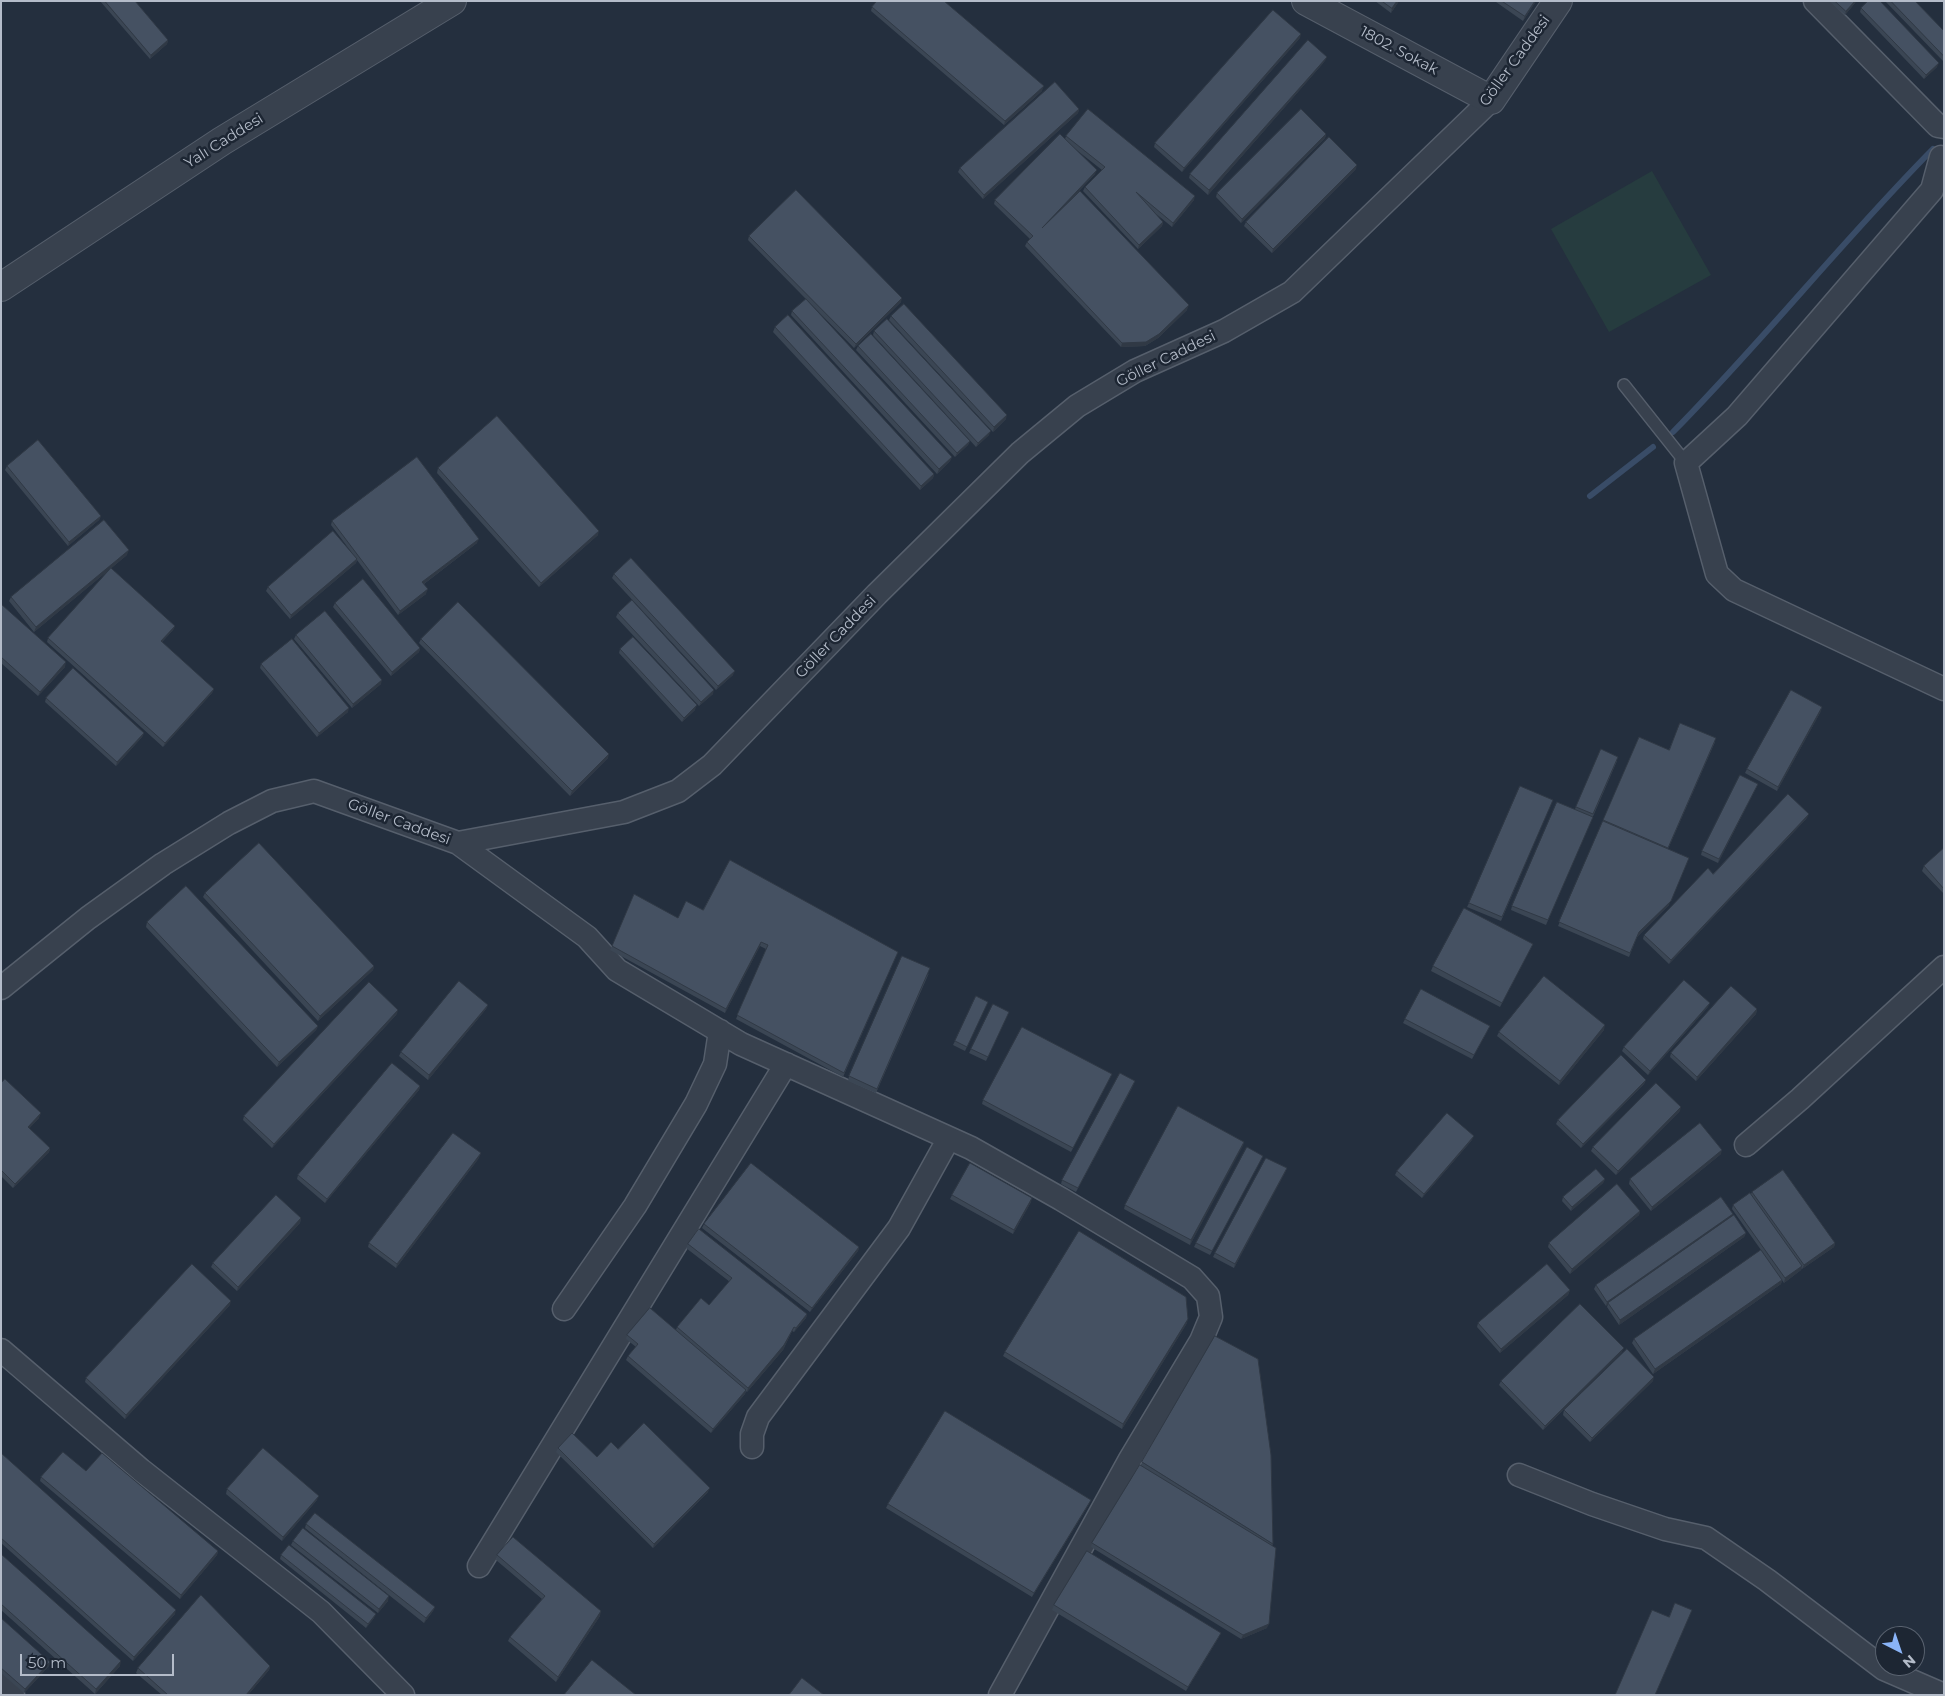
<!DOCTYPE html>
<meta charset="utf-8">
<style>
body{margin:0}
#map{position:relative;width:1945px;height:1696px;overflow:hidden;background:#242f3e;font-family:Montserrat,sans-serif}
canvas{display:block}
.frame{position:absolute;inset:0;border:2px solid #b4bcc9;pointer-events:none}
.north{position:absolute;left:1875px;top:1626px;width:50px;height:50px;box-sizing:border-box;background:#1d2633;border:1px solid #59626f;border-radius:50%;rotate:139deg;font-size:14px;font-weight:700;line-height:20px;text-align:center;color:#b4bcc9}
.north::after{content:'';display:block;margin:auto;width:18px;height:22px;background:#8ab4f8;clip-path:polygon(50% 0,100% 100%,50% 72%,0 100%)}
.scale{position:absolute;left:20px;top:1654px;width:154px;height:22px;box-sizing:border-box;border:2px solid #b4bcc9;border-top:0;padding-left:6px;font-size:15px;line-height:18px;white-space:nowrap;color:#b4bcc9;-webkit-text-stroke:4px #1d2633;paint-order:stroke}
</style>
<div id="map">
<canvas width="1945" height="1696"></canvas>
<div class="frame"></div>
<div class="north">N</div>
<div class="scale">50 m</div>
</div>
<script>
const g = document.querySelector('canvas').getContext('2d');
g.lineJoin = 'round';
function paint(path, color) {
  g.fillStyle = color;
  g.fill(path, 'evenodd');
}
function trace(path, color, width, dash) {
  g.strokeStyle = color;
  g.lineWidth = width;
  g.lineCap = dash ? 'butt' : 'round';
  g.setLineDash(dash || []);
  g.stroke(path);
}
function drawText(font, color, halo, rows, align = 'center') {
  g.font = font + ' Montserrat,sans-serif';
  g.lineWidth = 5;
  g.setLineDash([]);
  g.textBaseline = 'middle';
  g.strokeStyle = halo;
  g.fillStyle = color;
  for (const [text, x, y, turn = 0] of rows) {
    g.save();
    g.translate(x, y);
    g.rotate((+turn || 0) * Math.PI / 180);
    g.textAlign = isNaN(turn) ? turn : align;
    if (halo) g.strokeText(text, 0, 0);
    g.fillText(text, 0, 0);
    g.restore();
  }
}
paint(new Path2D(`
 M1652 171 1711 275 1609 332 1551 229Z`), '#263c3f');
trace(new Path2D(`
 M1673 432C1763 341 1843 240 1933 149
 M1590 496 1653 447`), '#394c67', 6);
const service = new Path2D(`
 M1624 385 1686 463`);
const minor = new Path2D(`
 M1815 1 1938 126 1944 127
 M1941 157 1932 190 1737 416 1686 463 1717 574 1734 590 1944 689
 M458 843 587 937 617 970 741 1044 971 1148 1061 1199 1192 1278 1208 1296 1211 1317 1201 1341 1129 1461 1000 1695
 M1 988 88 918 163 864 229 823 272 801 314 791 458 843 624 812 678 791 712 765 877 594 1020 453 1077 406 1135 371 1224 331 1292 292 1491 100
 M1746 1145 1800 1099 1944 967
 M564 1309 635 1206 696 1104 715 1064 720 1031
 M1 1350 141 1470 321 1612 403 1695
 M752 1447V1434L758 1417 899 1228 949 1138
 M1519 1475 1592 1504 1665 1529 1706 1538 1767 1580 1884 1669 1944 1695
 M479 1566 786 1064
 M1 1684 13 1695`);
const tertiary = new Path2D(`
 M1306 1 1491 100 1558 1
 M1 287 222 141 452 1`);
trace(service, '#565f6c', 14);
trace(minor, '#565f6c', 25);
trace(tertiary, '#565f6c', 30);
trace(service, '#38414e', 11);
trace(minor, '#38414e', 22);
trace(tertiary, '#38414e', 28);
paint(new Path2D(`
 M100 1H135L168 40 167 44 150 59Z
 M1375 1H1399L1391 13Z
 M1496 1H1536L1523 21 1496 2Z
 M1829 1H1856L1855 3 1845 15Z
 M1885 1H1915L1944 31V60L1943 61Z
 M872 7 1042 91 1004 125 871 11Z
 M1861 8 1937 67 1924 79 1860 12Z
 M1300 38 1182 172 1154 147 1155 143Z
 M1325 61 1208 195 1189 178 1190 174Z
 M1079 109 1078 113 983 199 958 172 960 168Z
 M1326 134 1325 138 1241 223 1216 197 1217 193Z
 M1066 136 1194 200 1172 227 1155 213 1163 222 1162 226 1138 249 1083 191 1085 187 1102 170 1074 148 1095 174 1065 206 1187 310 1158 338 1145 346 1121 347 1025 246 1027 242 1030 239 994 204 995 200 1065 139Z
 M1356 169 1272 253 1244 226 1246 222Z
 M749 236 901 302 854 348 748 240Z
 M792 311 952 457 950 461 937 474 791 315Z
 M891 316 1006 419 993 432 889 320Z
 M775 327 934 474 933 478 920 490 773 332Z
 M874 331 989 435 976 447 873 335Z
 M858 346 970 441 968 445 955 457 856 350Z
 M7 466 101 516 99 520 68 546 5 470Z
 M438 468 598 535 539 587 437 473Z
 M332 521 477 543 424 584 426 594 398 615 357 560 356 563 290 619 266 591 268 587 352 553 331 525Z
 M127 555 34 632 9 601 11 597Z
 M614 574 733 675 716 690 612 578Z
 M335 603 420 648 419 652 391 676 333 607Z
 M1 604 65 667 38 696 1 663Z
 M618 613 713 694 699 706 616 617Z
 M175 626 173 630 162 642 214 689 212 693 163 747 47 642 48 638Z
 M296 635 381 684 352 708 294 639Z
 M421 639 608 758 570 796 419 643Z
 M620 649 695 710 682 722 619 653Z
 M261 664 348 712 317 737 260 668Z
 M46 698 144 733 142 737 116 766 45 702Z
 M1821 711 1777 791 1745 773 1747 769Z
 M1639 737 1669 750 1715 742 1668 849 1669 905 1637 937 1629 957 1558 926Z
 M1601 749 1617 761 1546 925 1511 910 1512 906 1575 809Z
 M1758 784 1718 863 1701 855 1702 851Z
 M1551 804 1501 921 1467 907 1469 903Z
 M1807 818 1669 964 1643 939 1644 935 1713 874Z
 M1944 848V894L1922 871 1924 866Z
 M205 893 374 966 373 970 318 1021 203 897Z
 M703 910 898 952 843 1077 736 1019 766 949 760 946 725 1013 610 950 612 946 678 918Z
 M147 922 318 1026 316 1030 277 1067 146 927Z
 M1533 944 1500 1007 1431 971 1433 966Z
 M929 973 876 1093 848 1081 849 1076Z
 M988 1002 965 1051 953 1045 955 1041Z
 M488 1005 486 1009 428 1080 399 1056 401 1052Z
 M1708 1007 1648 1075 1622 1051 1624 1047Z
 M1757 1009 1756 1014 1696 1081 1670 1057 1671 1053Z
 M1009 1012 986 1061 969 1053 971 1049Z
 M397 1014 272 1148 243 1120 244 1116Z
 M1405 1019 1488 1030 1472 1059 1403 1023Z
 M1604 1030 1559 1085 1497 1036 1499 1032Z
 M1110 1078 1071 1152 982 1104 983 1100Z
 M1646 1080 1644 1084 1581 1148 1556 1124 1558 1120Z
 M1 1083 39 1118 29 1128 50 1148 49 1152 13 1188 1 1176Z
 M420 1086 419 1090 325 1203 297 1179 298 1175Z
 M1133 1086 1076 1192 1061 1184 1062 1180Z
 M1680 1111 1616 1175 1591 1151 1593 1147Z
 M1472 1140 1422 1198 1395 1175 1397 1171Z
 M1244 1142 1190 1245 1124 1209 1125 1205Z
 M1721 1154 1651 1211 1629 1184 1630 1179Z
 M1263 1156 1210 1255 1194 1247 1196 1243Z
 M479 1158 396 1268 368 1247 369 1243Z
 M1287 1168 1234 1268 1213 1257 1215 1253Z
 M1605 1179 1603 1183 1571 1211 1562 1201 1563 1197Z
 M1752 1192 1835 1243 1834 1247 1802 1269V1268L1801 1270 1784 1283 1782 1280 1781 1284 1653 1374 1632 1343 1634 1339 1761 1250 1732 1209 1733 1205 1751 1194Z
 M952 1195 1031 1202 1013 1234 950 1199Z
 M1640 1211 1639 1215 1570 1274 1548 1247 1549 1243Z
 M1733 1214 1731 1217 1746 1233 1744 1237 1619 1325 1607 1307 1608 1304 1606 1306 1594 1289 1596 1285Z
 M301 1218 300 1223 237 1291 211 1267 213 1263Z
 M704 1224 859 1247 858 1251 810 1312 702 1228Z
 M688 1244 807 1314 806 1318 794 1332 792 1331 783 1350 747 1392 746 1391 745 1394 711 1433 626 1360 628 1356 636 1347 626 1339 627 1335 676 1330 677 1327 709 1305 730 1282 686 1248Z
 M1570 1290 1568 1295 1500 1353 1477 1327 1478 1323Z
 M230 1305 125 1419 85 1382 86 1378Z
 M1187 1323 1122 1429 1003 1356 1005 1352Z
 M1622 1352 1543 1430 1499 1385 1501 1381Z
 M1653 1381 1590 1442 1563 1415 1564 1410Z
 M558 1448 597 1457 618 1449 708 1492 653 1548 556 1452Z
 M1 1453 175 1614 133 1661 1 1543Z
 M1142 1462 1273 1544 1272 1546 1267 1628 1241 1639 1091 1547 1092 1543 1141 1466Z
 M86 1471 218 1551 217 1555 180 1599 40 1481 41 1477Z
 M227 1489 317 1500 282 1541 226 1494Z
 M888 1504H1089L1032 1597 886 1508Z
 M306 1524 435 1607 433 1611 424 1623 305 1528Z
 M293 1541 388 1601 378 1613 291 1545Z
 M1 1554 120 1666 95 1694 1 1610Z
 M281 1555 374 1618 366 1628 280 1559Z
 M497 1555 600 1616 556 1682 508 1641 510 1637 542 1599 496 1560Z
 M1054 1605 1219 1637 1186 1691 1052 1610Z
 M1 1618 50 1662 49 1666 24 1693 1 1673Z
 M270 1666 269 1670 248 1695H162L136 1673 138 1668Z`), '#3b4654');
paint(new Path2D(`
 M1397 1H1399L1391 13 1392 8Z
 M1535 1H1536L1523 21 1525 16Z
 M1855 1H1856L1855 3 1845 15 1846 11Z
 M1301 34 1300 38 1182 172 1184 168Z
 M168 40 167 44 150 59 151 55Z
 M1327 57 1325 61 1208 195 1209 190Z
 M1939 63 1937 67 1924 79 1926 75Z
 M1044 86 1042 91 1004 125 1005 121Z
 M1079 109 1078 113 983 199 984 195Z
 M1326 134 1325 138 1241 223 1242 219Z
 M1357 165 1356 169 1272 253 1273 249Z
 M1097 170 1095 174 1040 232 1042 228Z
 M1195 196 1194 200 1172 227 1173 223Z
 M1163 222 1162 226 1138 249 1139 245Z
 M902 298 901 302 854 348 856 344Z
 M1189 305 1187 310 1158 338 1145 346 1121 347 1122 343Z
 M1007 415 1006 419 993 432 994 427Z
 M991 431 989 435 976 447 978 443Z
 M970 441 968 445 955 457 957 453Z
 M952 457 950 461 937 474 939 469Z
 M934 474 933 478 920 490 921 486Z
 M101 516 99 520 68 546 69 542Z
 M599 531 598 535 539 587 541 583Z
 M479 539 477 543 421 586 422 582Z
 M129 550 127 555 34 632 36 627Z
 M357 559 356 563 290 619 291 615Z
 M428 589 426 594 398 615 400 611Z
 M175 626 173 630 159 645 161 641Z
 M420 648 419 652 391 676 392 672Z
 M66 662 65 667 38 696 40 692Z
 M735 671 733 675 716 690 718 686Z
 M382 680 381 684 352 708 353 704Z
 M214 689 212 693 163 747 165 743Z
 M714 690 713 694 699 706 701 702Z
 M697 705 695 710 682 722 684 718Z
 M1822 707 1821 711 1777 791 1778 787Z
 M349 708 348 712 317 737 319 733Z
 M144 733 142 737 116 766 117 762Z
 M609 754 608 758 570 796 572 791Z
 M1758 784 1756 788 1718 863 1719 859Z
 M1809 814 1807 818 1669 964 1671 960Z
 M1689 858 1669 905 1637 937 1629 957 1639 932Z
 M761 942 760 946 725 1013 726 1009Z
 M374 966 373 970 318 1021 320 1016Z
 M1710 1003 1708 1007 1648 1075 1650 1071Z
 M488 1005 486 1009 428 1080 429 1075Z
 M1757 1009 1756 1014 1696 1081 1697 1077Z
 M398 1010 397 1014 272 1148 274 1144Z
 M1605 1025 1604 1030 1559 1085 1560 1081Z
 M318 1026 316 1030 277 1067 279 1062Z
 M1646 1080 1644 1084 1581 1148 1583 1144Z
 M1135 1081 1133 1086 1076 1192 1078 1188Z
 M420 1086 419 1090 325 1203 327 1199Z
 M1681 1107 1680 1111 1616 1175 1618 1171Z
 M41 1113 39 1118 27 1131 28 1127Z
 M1474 1136 1472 1140 1422 1198 1424 1194Z
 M1244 1142 1243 1146 1190 1245 1191 1240Z
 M50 1148 49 1152 13 1188 15 1184Z
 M1722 1150 1721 1154 1651 1211 1652 1207Z
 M481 1153 479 1158 396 1268 397 1264Z
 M1287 1168 1285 1173 1234 1268 1235 1264Z
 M1605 1179 1603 1183 1571 1211 1572 1207Z
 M1032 1198 1031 1202 1013 1234 1014 1230Z
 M1640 1211 1639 1215 1570 1274 1572 1269Z
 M1733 1214 1731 1218 1606 1306 1607 1302Z
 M301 1218 300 1223 237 1291 238 1287Z
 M1746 1233 1744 1237 1619 1325 1620 1320Z
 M1835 1243 1834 1247 1802 1269 1804 1265Z
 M859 1247 858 1251 810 1312 812 1308Z
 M1802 1266 1801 1270 1784 1283 1785 1278Z
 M1782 1280 1781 1284 1653 1374 1655 1369Z
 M1570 1290 1568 1295 1500 1353 1501 1349Z
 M231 1301 230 1305 125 1419 126 1415Z
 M807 1314 806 1318 794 1332 796 1328Z
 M1188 1319 1187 1323 1122 1429 1123 1424Z
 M794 1327 783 1350 747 1392 748 1388Z
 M1624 1348 1622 1352 1543 1430 1545 1426Z
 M1654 1377 1653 1381 1590 1442 1592 1438Z
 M746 1390 745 1394 711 1433 713 1429Z
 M710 1488 708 1492 653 1548 654 1544Z
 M319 1496 317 1500 282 1541 283 1537Z
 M1091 1500 1089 1504 1032 1597 1034 1593Z
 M218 1551 217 1555 180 1599 181 1595Z
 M389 1596 388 1601 378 1613 379 1609Z
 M435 1607 433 1611 424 1623 426 1618Z
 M176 1610 175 1614 133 1661 134 1657Z
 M601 1611 600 1616 556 1682 558 1677Z
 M376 1614 374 1618 366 1628 368 1624Z
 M1269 1624 1267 1628 1241 1639 1243 1635Z
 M1221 1633 1219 1637 1186 1691 1188 1687Z
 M121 1661 120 1666 95 1694 96 1689Z
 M50 1662 49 1666 24 1693 25 1689Z
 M270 1666 269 1670 248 1695H246Z`), '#303945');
const building = new Path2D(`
 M105 1H135L168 40 151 55Z
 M877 1H944L1044 86 1005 121 872 7Z
 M1382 1H1397L1392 8Z
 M1502 1H1535L1525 16Z
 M1835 1H1855L1846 11Z
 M1868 1H1880L1939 63 1926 75 1861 8Z
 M1891 1H1915L1944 31V56Z
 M1273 10 1301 34 1184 168 1155 143Z
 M1308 40 1327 57 1209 190 1190 174Z
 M1055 82 1079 109 984 195 960 168Z
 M1088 109 1195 196 1173 223 1136 192 1163 222 1139 245 1085 187 1105 167 1066 136Z
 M1301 109 1326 134 1242 219 1217 193Z
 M1060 134 1097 170 1042 228 1080 191 1189 305 1159 334 1146 342 1122 343 1027 242 1033 236 995 200Z
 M1329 137 1357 165 1273 249 1246 222Z
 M796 190 902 298 856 344 749 236Z
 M806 299 952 457 939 469 792 311Z
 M904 304 1007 415 994 427 891 316Z
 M788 315 934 474 921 486 775 327Z
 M887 319 991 431 978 443 874 331Z
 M871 334 970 441 957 453 858 346Z
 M497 416 599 531 541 583 438 468Z
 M38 440 101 516 69 542 7 466Z
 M417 457 479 539 422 582 428 589 400 611 332 521Z
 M104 520 129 550 36 627 11 597Z
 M333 531 357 559 291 615 268 587Z
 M631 558 735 671 718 686 614 574Z
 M111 568 175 626 161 641 214 689 165 743 48 638Z
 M363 579 420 648 392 672 335 603Z
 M632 600 714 690 701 702 618 613Z
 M458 602 609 754 572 791 421 639Z
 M1 604 66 662 40 692 1 657Z
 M325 611 382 680 353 704 296 635Z
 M633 637 697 705 684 718 620 649Z
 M292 639 349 708 319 733 261 664Z
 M73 668 144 733 117 762 46 698Z
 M1791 690 1822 707 1778 787 1747 769Z
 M1680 723 1716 738 1668 848 1603 820 1639 737 1669 750Z
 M1601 749 1618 757 1593 814 1576 807Z
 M1740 775 1758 784 1719 859 1702 851Z
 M1520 786 1553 800 1502 917 1469 903Z
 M1788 794 1809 814 1671 960 1644 935 1708 868 1713 874Z
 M1557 802 1593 817 1548 920 1512 906Z
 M1603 821 1689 858 1671 901 1639 932 1630 953 1559 922Z
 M259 843 374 966 320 1016 205 893Z
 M1944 848V889L1924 866Z
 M730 860 898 952 844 1073 737 1015 768 945 761 942 726 1009 612 946 634 894 678 918 686 901 703 910Z
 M186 886 318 1026 279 1062 147 922Z
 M1464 908 1533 944 1502 1003 1433 966Z
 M902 956 930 968 877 1089 849 1076Z
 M1544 976 1605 1025 1560 1081 1499 1032Z
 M1684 980 1710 1003 1650 1071 1624 1047Z
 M459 981 488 1005 429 1075 401 1052Z
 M369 982 398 1010 274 1144 244 1116Z
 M1731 986 1757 1009 1697 1077 1671 1053Z
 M1421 989 1490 1026 1474 1055 1405 1019Z
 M976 996 988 1002 967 1047 955 1041Z
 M993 1004 1009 1012 988 1057 971 1049Z
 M1022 1027 1112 1074 1073 1148 983 1100Z
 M1621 1055 1646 1080 1583 1144 1558 1120Z
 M392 1063 420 1086 327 1199 298 1175Z
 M1120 1073 1135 1081 1078 1188 1062 1180Z
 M5 1079 41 1113 28 1127 50 1148 15 1184 1 1170V1083Z
 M1656 1083 1681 1107 1618 1171 1593 1147Z
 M1178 1106 1244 1142 1191 1240 1125 1205Z
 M1447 1113 1474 1136 1424 1194 1397 1171Z
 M1700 1123 1722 1150 1652 1207 1630 1179Z
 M453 1133 481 1153 397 1264 369 1243Z
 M1247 1147 1263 1156 1212 1251 1196 1243Z
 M1266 1158 1287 1168 1235 1264 1215 1253Z
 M751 1163 859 1247 812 1308 704 1224Z
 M970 1163 1032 1198 1014 1230 952 1195Z
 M1596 1169 1605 1179 1572 1207 1563 1197Z
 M1783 1170 1835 1243 1804 1265 1752 1192Z
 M1617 1184 1640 1211 1572 1269 1549 1243Z
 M1750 1193 1802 1266 1785 1278 1733 1205Z
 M276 1195 301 1218 238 1287 213 1263Z
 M1721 1197 1733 1214 1607 1302 1596 1285Z
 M1734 1215 1746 1233 1620 1320 1608 1303Z
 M699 1229 807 1314 796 1328 794 1327 784 1345 748 1388 677 1327 701 1298 709 1305 732 1278 688 1244Z
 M1079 1231 1186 1297 1188 1319 1123 1424 1005 1352Z
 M1761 1250 1782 1280 1655 1369 1634 1339Z
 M192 1264 231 1301 126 1415 86 1378Z
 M1547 1264 1570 1290 1501 1349 1478 1323Z
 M1580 1304 1624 1348 1545 1426 1501 1381Z
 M650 1308 746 1390 713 1429 628 1356 638 1344 627 1335Z
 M1215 1336 1258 1359 1271 1455 1273 1544 1142 1462Z
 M1627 1349 1654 1377 1592 1438 1564 1410Z
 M945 1411 1091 1500 1034 1593 888 1504Z
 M644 1423 710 1488 654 1544 558 1448 572 1433 597 1457 611 1442 618 1449Z
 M263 1448 319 1496 283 1537 227 1489Z
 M63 1452 86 1471 102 1453 218 1551 181 1595 41 1477Z
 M1 1453 176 1610 134 1657 1 1538Z
 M1140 1465 1276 1548 1269 1624 1243 1635 1092 1543Z
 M315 1513 435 1607 426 1618 306 1524Z
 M303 1528 389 1596 379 1609 293 1541Z
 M513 1537 601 1611 558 1677 510 1637 545 1596 497 1555Z
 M289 1545 376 1614 368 1624 281 1555Z
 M1087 1551 1221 1633 1188 1687 1054 1605Z
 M1 1554 121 1661 96 1689 1 1604Z
 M201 1595 270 1666 246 1695H168L138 1668Z
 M1675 1603 1692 1610 1655 1695H1615L1652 1610 1669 1617Z
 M1 1618 50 1662 25 1689 1 1668Z
 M592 1660 636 1695H564Z
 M802 1678 824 1695H789Z`);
paint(building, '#455162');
trace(building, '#303945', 1);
drawText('15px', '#b4bcc9', '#1d2633', [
 ["1802. Sokak",1399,51,28],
 ["Göller Caddesi",1515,61,-54],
 ["Yalı Caddesi",224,141,-32],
 ["Göller Caddesi",1166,359,-26],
 ["Göller Caddesi",836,637,-46],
 ["Göller Caddesi",399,822,20]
]);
</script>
